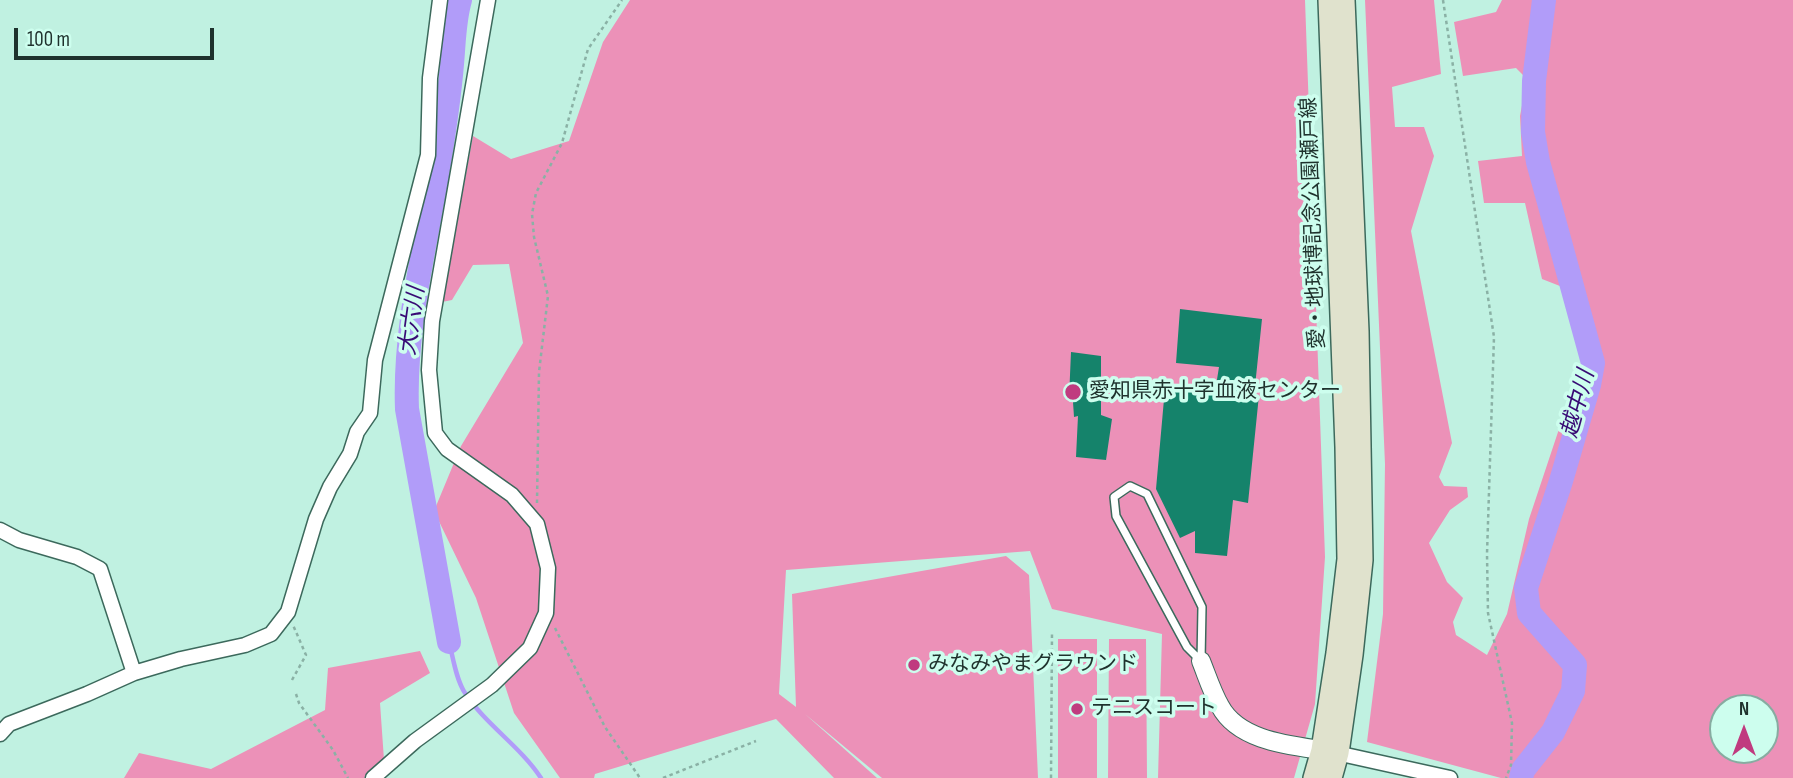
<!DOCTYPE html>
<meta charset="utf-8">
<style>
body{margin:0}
#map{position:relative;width:1793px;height:778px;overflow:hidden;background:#c0f1e1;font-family:"Sofia Sans Condensed",sans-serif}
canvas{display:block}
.north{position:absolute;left:1709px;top:694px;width:70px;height:70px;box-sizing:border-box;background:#cdfeee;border:2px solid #87aca1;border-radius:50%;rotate:0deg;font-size:19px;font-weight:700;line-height:28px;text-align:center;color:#1f322d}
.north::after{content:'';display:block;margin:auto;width:24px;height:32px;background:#c03b7f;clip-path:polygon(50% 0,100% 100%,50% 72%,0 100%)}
.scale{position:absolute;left:14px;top:28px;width:200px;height:32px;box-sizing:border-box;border:4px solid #1f322d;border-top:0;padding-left:9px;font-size:21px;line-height:24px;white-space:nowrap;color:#1f322d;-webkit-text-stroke:5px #cdfeee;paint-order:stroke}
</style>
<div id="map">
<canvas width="1793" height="778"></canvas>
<div class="north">N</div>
<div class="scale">100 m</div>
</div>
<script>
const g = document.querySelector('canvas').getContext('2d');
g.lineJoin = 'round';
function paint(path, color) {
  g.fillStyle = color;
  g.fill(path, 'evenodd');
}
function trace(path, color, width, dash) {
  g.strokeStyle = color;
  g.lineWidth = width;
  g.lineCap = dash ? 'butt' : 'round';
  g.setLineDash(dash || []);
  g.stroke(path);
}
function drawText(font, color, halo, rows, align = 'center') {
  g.font = font + ' "Sofia Sans Condensed","Noto Sans JP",sans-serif';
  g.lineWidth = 7;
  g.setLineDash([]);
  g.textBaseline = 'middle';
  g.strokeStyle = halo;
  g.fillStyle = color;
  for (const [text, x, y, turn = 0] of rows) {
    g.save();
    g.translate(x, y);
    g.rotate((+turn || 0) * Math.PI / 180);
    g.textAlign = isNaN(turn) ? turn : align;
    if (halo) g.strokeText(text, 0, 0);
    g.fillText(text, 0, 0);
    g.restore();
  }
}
paint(new Path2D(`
 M630 0H1305L1325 557 1315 704 1294 778H1158L1162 634 1052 609 1030 551 786 570 779 694 796 707 792 594 1006 556 1029 575 1038 778H882L805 714 877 778H834L776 719 595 774 594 778H560L514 713 476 598 434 511 461 446 523 343 509 264 473 265 452 300 442 302 473 136 511 159 569 141 603 42Z
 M1365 0H1434L1441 74 1392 87 1395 127H1424L1434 156 1411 231 1452 443 1439 477 1444 486 1467 487 1468 497 1450 510 1429 543 1447 582 1463 598 1453 622 1456 635 1487 655 1507 614 1529 519 1582 360 1565 288 1542 279 1525 203H1484L1478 161 1522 156 1520 116 1527 79 1516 68 1463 76 1454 22 1496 12 1502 0H1793V778H1501L1367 742 1383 614 1385 464ZM1723 708H1765V750H1723Z
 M1058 639H1097V778H1058Z
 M1109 639H1146L1147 778H1108Z
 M420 651 430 673 380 703 384 760 364 778H124L139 753 211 769 325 710 328 668Z`), '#ec91b8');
trace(new Path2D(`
 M449 642C453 657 456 680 465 693 486 725 520 746 541 778`), '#b19cf9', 4.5);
trace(new Path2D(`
 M449 642 407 409C404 330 424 253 437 176 443 139 449 101 452 64 454 42 454 21 460 0
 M1521 778 1523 770 1553 732 1573 691 1575 665 1529 613 1526 588 1561 481 1589 385 1593 363 1538 162 1533 132 1534 81 1544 0`), '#b19cf9', 24);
paint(new Path2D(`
 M1180 309 1262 319 1254 396 1259 395 1248 503 1233 500 1227 556 1195 553V531L1180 538 1156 489 1165 388 1215 392 1219 367 1176 363Z
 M1071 352 1101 356V415L1112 419 1106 460 1076 457 1078 416 1074 417 1073 402 1069 398Z`), '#15836b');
const service = new Path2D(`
 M1130 486 1147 494 1202 607 1201 661 1187 647 1116 516 1114 497Z`);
const minor = new Path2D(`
 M0 530 19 540 77 557 100 569 134 673
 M0 734 9 724 87 694 134 673 181 659 245 645 271 634 288 612 316 519 330 487 350 454 357 432 370 413 375 360 428 155 430 78 440 0
 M1332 752 1450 778
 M373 778 415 741 492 685 530 648 546 613 548 568 537 524 512 495 447 449 435 433 429 370 432 321 488 0`);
const tertiary = new Path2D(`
 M1201 661C1207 676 1212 692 1220 706 1238 740 1287 745 1321 750`);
const secondary = new Path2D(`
 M1313 778 1321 750 1336 653 1347 559 1345 447 1328 0
 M1332 778 1339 753 1353 655 1363 560 1359 331 1345 0`);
trace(service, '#3c695c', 10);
trace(minor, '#3c695c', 17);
trace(tertiary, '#3c695c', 20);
trace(secondary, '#3c695c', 22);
trace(new Path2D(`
 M1443 0 1494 337 1487 554 1488 613 1512 723 1511 765 1506 778
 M537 503 539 372 548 296 534 237 532 214 536 193 562 143 588 49 622 0
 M555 628 605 727 640 778
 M292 680 306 655 293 625
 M296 694 299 703 333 750 348 778
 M663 778 756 741
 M1051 778 1052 632`), '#8ab1a5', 2.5, [3.5, 3.5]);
trace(service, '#fff', 7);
trace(minor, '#fff', 14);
trace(tertiary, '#fff', 18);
trace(secondary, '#e0e2cd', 19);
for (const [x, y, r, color] of [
 [1073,392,9,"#c03b7f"],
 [914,665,7,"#c03b7f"],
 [1077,709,7,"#c03b7f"]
]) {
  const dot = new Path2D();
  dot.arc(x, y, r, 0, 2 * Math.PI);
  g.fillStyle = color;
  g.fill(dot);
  trace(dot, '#cdfeee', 2.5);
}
drawText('21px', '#1f322d', '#cdfeee', [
 ["愛・地球博記念公園瀬戸線",1314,223,-92]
]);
drawText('21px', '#1f322d', '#cdfeee', [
 ["愛知県赤十字血液センター",1089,392],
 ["みなみやまグラウンド",928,665],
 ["テニスコート",1091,709]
], 'left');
drawText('italic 23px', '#380b75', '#cdfeee', [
 ["大六川",413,321,-82],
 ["越中川",1579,404,-75]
]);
</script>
